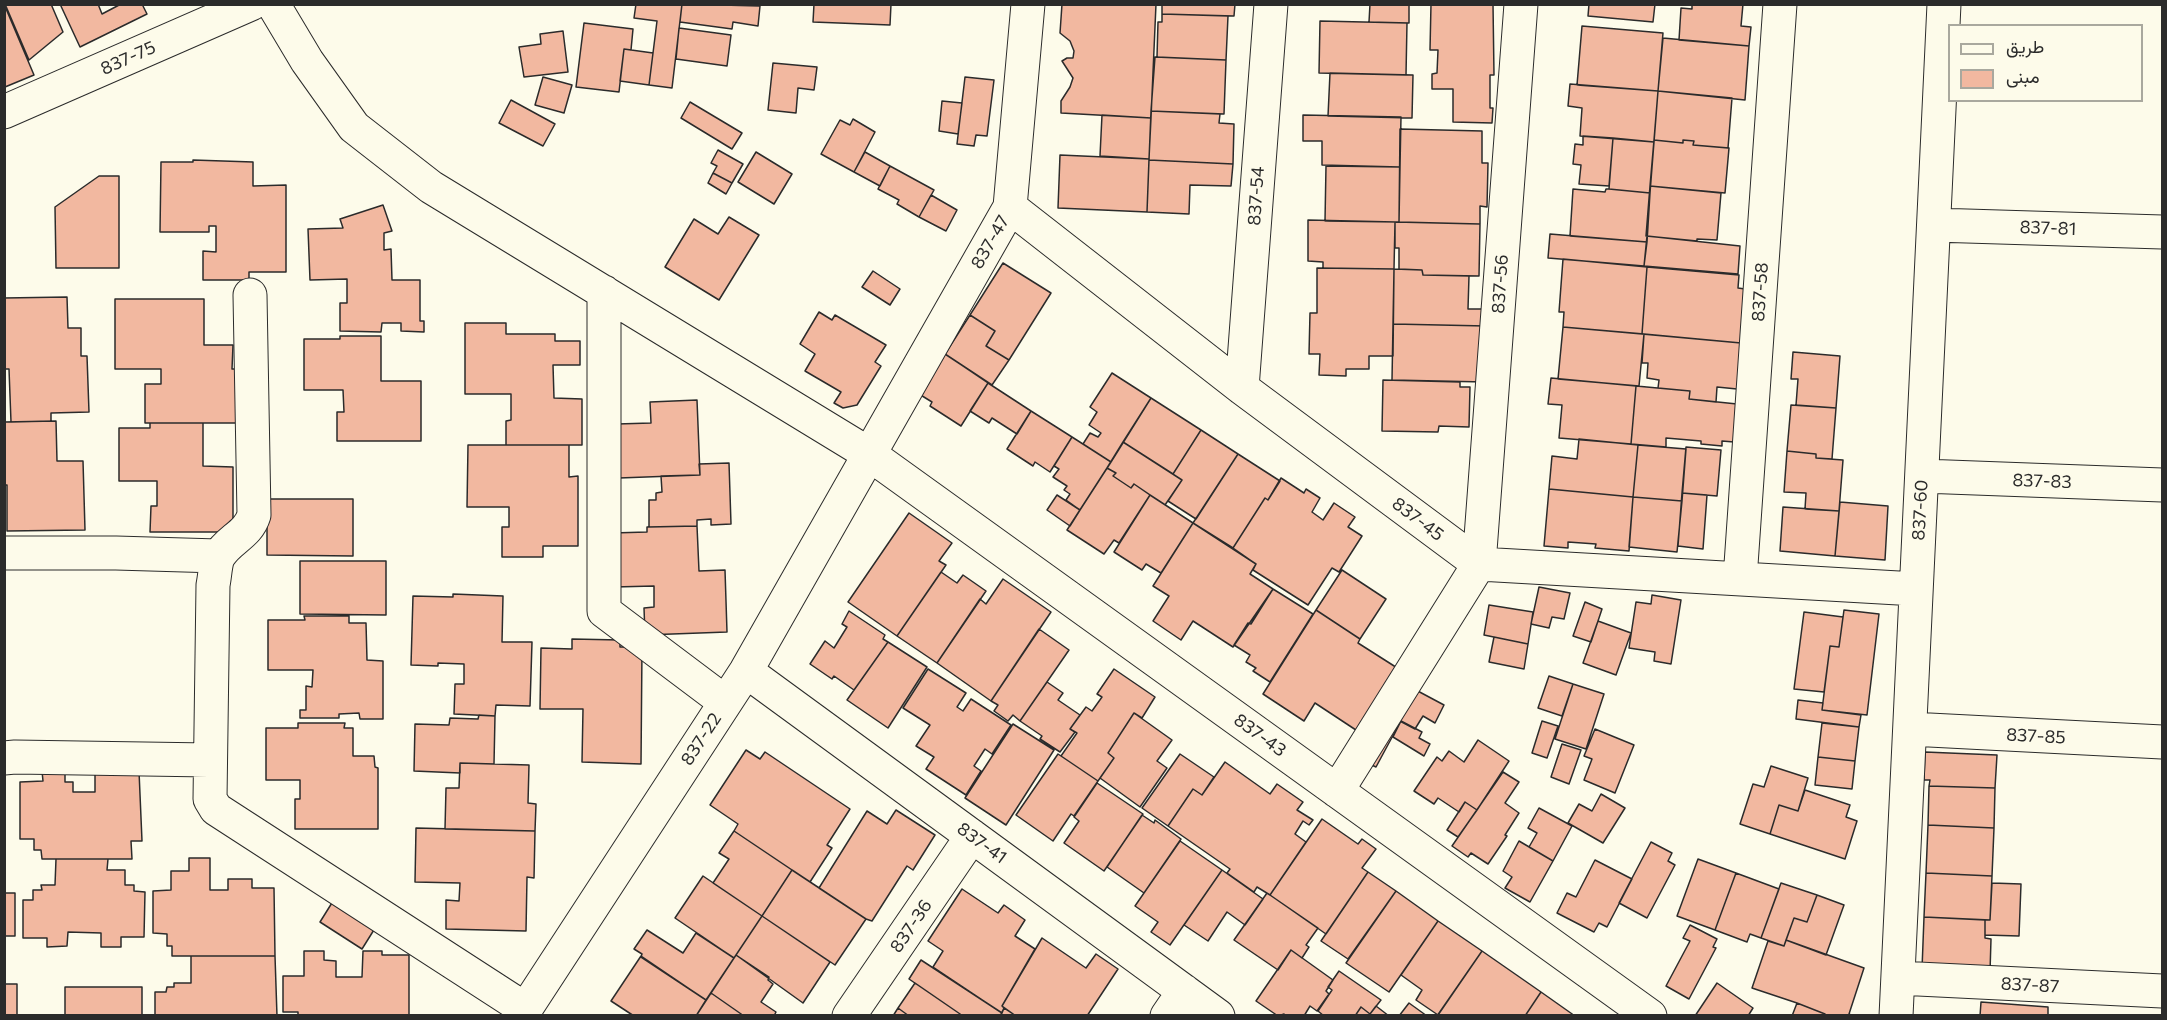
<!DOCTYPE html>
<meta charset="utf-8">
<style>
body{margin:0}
#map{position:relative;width:2167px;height:1020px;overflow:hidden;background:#fdfbea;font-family:Commissioner,Vazirmatn,sans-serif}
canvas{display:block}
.frame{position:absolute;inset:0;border:6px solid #2b2b2b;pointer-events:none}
.legend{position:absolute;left:1948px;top:24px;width:195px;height:78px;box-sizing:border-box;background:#fdfbea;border:2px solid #a9a89e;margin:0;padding:8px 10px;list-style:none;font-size:18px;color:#2b2b2b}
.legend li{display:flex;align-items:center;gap:12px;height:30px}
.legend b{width:30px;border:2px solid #a9a89e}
</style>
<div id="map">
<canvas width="2167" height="1020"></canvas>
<div class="frame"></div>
<ul class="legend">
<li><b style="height:8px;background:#fdfbea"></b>طريق</li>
<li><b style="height:16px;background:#f2b8a0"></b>مبنى</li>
</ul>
</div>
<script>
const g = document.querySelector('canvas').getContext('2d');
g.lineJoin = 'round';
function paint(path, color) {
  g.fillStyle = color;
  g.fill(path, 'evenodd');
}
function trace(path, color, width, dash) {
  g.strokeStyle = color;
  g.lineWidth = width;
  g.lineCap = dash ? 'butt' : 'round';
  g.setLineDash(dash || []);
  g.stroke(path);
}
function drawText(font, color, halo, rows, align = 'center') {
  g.font = font + ' Commissioner,sans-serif';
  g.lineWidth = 4.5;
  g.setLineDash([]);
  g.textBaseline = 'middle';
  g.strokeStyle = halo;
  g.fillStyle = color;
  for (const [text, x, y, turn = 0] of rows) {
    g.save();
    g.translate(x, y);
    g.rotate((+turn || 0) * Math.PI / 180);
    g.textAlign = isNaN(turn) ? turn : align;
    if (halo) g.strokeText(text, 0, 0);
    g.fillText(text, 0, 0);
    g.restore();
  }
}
const building = new Path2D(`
 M4 4 34 75 5 87 4 86Z
 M5 4H51L63 32 29 60Z
 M60 4H98L102 14 121 4H142L147 14 80 47Z
 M636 4H682L672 88 649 85 657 21 634 18Z
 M682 4 760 6 758 26 733 22 732 29 680 22Z
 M814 4H891L890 25 813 22Z
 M1062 4H1156L1151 118 1061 113V101L1070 87 1073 78 1062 61 1067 58H1073L1074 51 1070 41 1060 33Z
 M1162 4H1235L1234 16 1162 14Z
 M1370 4H1409V23L1369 22Z
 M1431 4H1493L1494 75H1490V108H1493L1492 123 1453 122V89H1432V74L1437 73 1438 50H1430Z
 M1589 4H1655L1653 22 1588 16Z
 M1692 4H1743L1741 26 1751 27 1749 46 1679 40 1681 8 1692 9Z
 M1162 14 1228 16 1226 60 1157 57 1158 22H1162Z
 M1320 21 1407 23 1406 75 1319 73Z
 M584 23 633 29 631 50 624 49 619 92 576 87Z
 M1582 26 1663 33 1658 91 1577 85Z
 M679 28 731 35 727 66 676 59Z
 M563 31 568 72 524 77 519 47 541 44 540 34Z
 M1663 38 1749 46 1745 100 1658 91Z
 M624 49 653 53 649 85 620 81Z
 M1155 57 1226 60 1224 114 1151 111Z
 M773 63 817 67 814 90 798 88 796 113 768 110Z
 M1330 73 1413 75 1412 118 1328 116Z
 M543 77 572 85 564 113 535 105Z
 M965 77 994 80 987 136 976 135 974 146 957 144Z
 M1570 84 1658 91 1654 142 1580 136 1582 108 1568 106Z
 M1658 91 1732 98 1728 148 1693 145 1694 141 1683 140V143L1654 140Z
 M511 100 555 124 543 146 499 123Z
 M942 101 962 103 958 134 939 131Z
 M690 102 742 133 732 149 681 118Z
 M1151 111 1220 114 1219 123 1234 124 1233 164 1149 160Z
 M1102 115 1151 118 1149 159 1100 156Z
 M1303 115 1401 117 1400 167 1322 165V141H1303Z
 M853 119 875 132 854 172 821 154 840 120 850 125Z
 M1400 129 1482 131V163H1488L1487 207 1480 206V224L1399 222Z
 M1583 136 1613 138 1609 186 1579 184 1581 165 1573 164 1575 144 1583 145Z
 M1613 138 1654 142 1650 193 1609 189Z
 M1654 140 1683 143V140L1694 141 1693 145 1729 148 1725 193 1650 186Z
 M718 150 743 164 732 183 713 173 717 166 711 163Z
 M756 152 792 174 774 204 738 182Z
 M865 152 890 166 880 186 854 172Z
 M1060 155 1149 159 1147 212 1058 208Z
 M193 160 253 162V186L286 185V272H249V280H203V251L216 252V226H209V232H160L161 162H193Z
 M1149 160 1233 164 1231 186 1190 185 1189 214 1147 212Z
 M890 166 934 190 919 217 897 204 899 200 878 189Z
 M1326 166 1400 167 1399 222 1325 221Z
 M713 173 732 183 726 194 708 183Z
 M99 176H119V268H56L55 207Z
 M1650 186 1721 193 1717 240 1697 239V241L1646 236Z
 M1573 189 1605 192 1606 189H1609L1650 193 1647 242 1570 236Z
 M931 195 957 210 946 231 919 217Z
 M383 205 392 231 384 233V250L391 249 392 280H420V321H424V332L401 331V323H382L381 332 340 331V303H347V279L310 280 308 229 343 228 340 219Z
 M729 217 759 235 719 300 665 267 694 219 718 234Z
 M1308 220 1395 222 1394 269 1323 268V262L1308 261Z
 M1395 222 1480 224 1479 276 1423 275 1422 270 1399 269V248H1395Z
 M1550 234 1647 242 1644 266 1548 258Z
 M1647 236 1740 246 1738 274 1644 266Z
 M1563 259 1647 267 1642 334 1563 327 1564 312H1559Z
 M1003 263 1051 293 1009 360 986 346 995 331 970 315Z
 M1647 267 1739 275 1738 288 1745 289 1741 343 1642 334Z
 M1317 268 1394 269 1393 356H1369V369H1346V376L1319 375 1320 354H1309L1310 313H1317Z
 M1394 269 1422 270 1423 275 1469 276 1468 309H1486V326L1393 324Z
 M873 271 900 289 890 305 862 287Z
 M67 297 68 328H81V356H87L89 412 51 413V421L11 422 9 369H4V298Z
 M115 299H204V345H233L232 369H240L241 423H145V384H161V369H115Z
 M819 312 832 320 835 315 886 345 875 362 881 366 857 405 843 408 834 403 841 392 805 371 815 354 800 344Z
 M970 315 995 331 986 346 1009 360 992 385 945 354Z
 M465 323H506V334H555V341H580V365H553L554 398 582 399V445H506V421L511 420V394H465Z
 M1393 324 1486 326 1485 382 1392 380Z
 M1563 327 1644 334 1639 386 1558 379Z
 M1644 334 1741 343 1737 389 1717 387 1716 402 1689 399 1690 391 1658 388 1659 380 1647 378 1648 363H1642Z
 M340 336H381V381H421V441H337V412H344L343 390H304V339H340Z
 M1793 352 1840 356 1836 408 1796 405 1798 379H1791Z
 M945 354 988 383 961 426 930 406 932 402 919 394Z
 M1112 373 1151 398 1111 462 1083 444 1090 433 1098 437 1101 433 1089 425 1097 412 1090 407Z
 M1551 378 1636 386 1631 444 1559 438 1562 405 1548 404Z
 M1383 380 1460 382V387H1470L1469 427 1439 426 1438 432 1382 431Z
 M988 383 1031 411 1017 434 992 418 989 423 970 411Z
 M1636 386 1690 391 1689 399 1737 404 1734 442 1722 441V446L1701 444V441L1666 438V447L1631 444Z
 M1151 398 1201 430 1173 474 1123 442Z
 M697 400 700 475 619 478 617 424 651 423 650 402Z
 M1791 405 1836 408 1832 459 1816 458V454L1787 451Z
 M1031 411 1072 437 1050 472 1035 462 1033 466 1007 449Z
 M56 421 57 461H83L85 530 7 531V485H4V422Z
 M150 423H203V466L233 467V532H150L151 506H157V481H119V428H150Z
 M1201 430 1238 454 1196 519 1168 501 1182 480 1173 474Z
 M1072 437 1111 462 1080 510 1066 500 1070 494 1064 490 1067 486 1053 477 1059 469 1054 466Z
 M1579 439 1638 445 1633 497 1549 489 1552 456 1577 459Z
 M1123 442 1182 480 1165 505 1134 484 1131 488 1113 476 1116 473 1107 468Z
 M468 445H569V477L578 476V546H543V557H502V527H509V507H467Z
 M1638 445 1686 449 1682 501 1633 497Z
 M1686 447 1721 450 1717 496 1682 493Z
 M1787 451 1816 454V458L1843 460 1839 511 1805 509 1806 493 1784 492Z
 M1238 454 1280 481 1268 500 1265 498 1233 548 1193 523Z
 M729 463 731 524 711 525V519L697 520V526L649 527V500H656V493L662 492 661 476 700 475 699 464Z
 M1107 468 1116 473 1113 476 1131 488 1134 484 1150 495 1119 543 1114 540 1104 554 1067 530Z
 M1281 478 1304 493 1306 489 1320 498 1312 512 1323 520 1334 503 1355 517 1348 527 1362 536 1339 572 1332 568 1308 605 1253 570 1256 564 1233 548 1265 498 1268 500Z
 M1549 489 1633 497 1629 551 1595 548 1596 544 1568 542V548L1544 546Z
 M1682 493 1707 495 1703 549 1678 546Z
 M1057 495 1080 510 1070 526 1047 510Z
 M1150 495 1193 523 1161 573 1146 564 1142 570 1114 552Z
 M1633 497 1682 501 1677 552 1629 547Z
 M267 499H353V556L267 555Z
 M1840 502 1888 506 1885 560 1835 556Z
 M1783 507 1839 511 1835 556 1780 551Z
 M909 513 952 543 939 561 946 565 897 636 848 602Z
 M1193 523 1256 564 1250 574 1273 589 1233 647 1193 621 1181 640 1153 621 1169 596 1153 586Z
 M697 526 699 571 725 570 727 632 645 635 644 608 654 607V586L614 587 612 533 647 532V527Z
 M300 561H386V615L300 614Z
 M1342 570 1386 599 1360 639 1316 610Z
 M941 572 957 583 963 575 986 591 937 663 897 636Z
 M1003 579 1051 612 991 701 937 663 980 599 986 604Z
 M1539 587 1570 593 1564 619 1552 617 1549 628 1531 624Z
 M1273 589 1313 614 1270 682 1253 671 1256 668 1246 662 1250 655 1234 645 1248 623 1251 624Z
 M453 594 503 596 502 642H532L530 706 496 705 495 716 454 714 455 684H464V664L438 663V666L411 665 413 596 453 597Z
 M1652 595 1681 600 1671 664 1654 661 1655 652 1629 648 1636 602 1651 604Z
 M1585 602 1602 609 1591 642 1573 636Z
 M1489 605 1533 612 1528 644 1484 635Z
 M1316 610 1360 639 1358 643 1402 671 1362 734 1315 703 1304 721 1263 694Z
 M1844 610 1879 614 1867 715 1822 710 1830 646 1839 647Z
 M849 611 885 635 883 639 888 642 854 690 834 676 832 679 810 664 825 641 834 648 847 627 842 624Z
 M1804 612 1843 617 1839 647 1830 646 1824 692 1794 689Z
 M304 616H349V623H366L367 660 383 661V719H360L359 713 339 714V718H300V710H306V686L312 687 313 670H268V620H305Z
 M1598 621 1631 633 1616 675 1583 663Z
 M1039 629 1069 650 1020 721 1013 715 1008 721 994 711 998 705 991 701Z
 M1494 637 1528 644 1524 669 1489 662Z
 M572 639 620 640V647H642L641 764 582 762 583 709H540L541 648 572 649Z
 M888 642 927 667 888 728 847 700Z
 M928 669 966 693 957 707 963 711 971 699 1011 725 992 754 985 749 974 766 981 771 966 795 926 769 934 757 916 746 930 725 903 708Z
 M1114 669 1155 697 1142 718 1134 713 1108 753 1114 758 1098 781 1061 756 1077 733 1070 729 1086 707 1092 711 1102 697 1097 694Z
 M1549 676 1573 684 1562 716 1538 708Z
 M1047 682 1063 693 1058 700 1080 715 1070 729 1075 732 1060 752 1040 739 1042 736 1020 721Z
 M1573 684 1604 694 1586 749 1555 739Z
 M1414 689 1444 705 1435 723 1423 716 1415 729 1398 720Z
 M1798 700 1823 703 1822 710 1861 715 1859 727 1796 719Z
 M1134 713 1172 740 1157 761 1167 768 1140 807 1100 778 1114 758 1108 753Z
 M479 715 495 716 494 764 460 763V773L414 771 415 724 449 725 450 718 478 719Z
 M1385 721 1397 728 1376 767 1363 761Z
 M1401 721 1422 732 1419 738 1430 744 1424 756 1393 737Z
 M1542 721 1558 726 1547 758 1532 753Z
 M298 723H345L344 728H353V756H374L375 767 378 768V829H295V799H300V780H266V728H298Z
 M1822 723 1859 727 1855 761 1818 757Z
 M1013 724 1054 750 1006 825 965 798Z
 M1595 729 1634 745 1615 793 1584 780 1592 759 1584 756Z
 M1478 740 1509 761 1477 810 1465 802 1459 812 1438 798 1434 804 1414 791 1437 757 1442 761 1449 751 1464 762Z
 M1562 744 1581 750 1569 784 1551 777Z
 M746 750 760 759 765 752 850 809 827 845 832 848 810 882 734 831 738 824 710 805Z
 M1925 752 1997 755 1995 788 1929 786 1930 780H1924Z
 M1058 754 1098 781 1074 816 1071 814 1053 841 1016 815Z
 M1180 754 1214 777 1202 795 1193 789 1168 826 1142 808Z
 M1818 757 1855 761 1852 789 1815 785Z
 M1225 762 1270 794 1277 784 1303 802 1297 810 1313 820 1309 825 1303 821 1295 834 1306 842 1270 895 1257 887 1254 892 1227 873 1230 869 1168 826 1193 789 1202 795Z
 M460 763 529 765 528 803 536 804 535 831 445 829 446 788H459Z
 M1771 766 1808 778 1798 811 1779 805 1770 834 1740 824 1753 784 1764 787Z
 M42 771H65V782H73V792H95V771H139L142 841H131L132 859H42L41 850H34V839H20V782L43 781Z
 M1503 772 1519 782 1505 803 1519 813 1505 835 1507 836 1488 864 1471 853 1468 857 1452 846Z
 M1097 783 1143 814 1104 871 1064 843 1079 821 1074 817Z
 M1929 786 1995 788 1994 828 1928 825Z
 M1805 790 1850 805 1846 817 1857 821 1845 859 1770 834 1779 805 1798 811Z
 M1601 794 1625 808 1603 843 1568 823 1579 804 1592 811Z
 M1465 802 1477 810 1458 837 1447 830Z
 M1539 808 1572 826 1553 861 1529 847 1537 833 1528 828Z
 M896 810 935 835 913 870 907 866 872 921 866 919 819 888 867 811 887 824Z
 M1142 815 1154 823 1155 820 1181 839 1144 893 1107 867Z
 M1322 819 1358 844 1362 839 1376 849 1362 868 1368 872 1326 934 1270 895Z
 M1928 825 1994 828 1992 876 1926 873Z
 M416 828 535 831 534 878 527 877 526 931 446 929V900L459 901 460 883 415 882Z
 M734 831 792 870 762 916 713 883 729 859 719 853Z
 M1180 841 1222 870 1170 945 1151 932 1158 922 1135 906Z
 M1519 841 1553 861 1530 902 1505 888 1512 877 1503 871Z
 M1651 842 1672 853 1668 861 1675 865 1647 918 1619 903Z
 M189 858H210V890H228V879H252V888H274L275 956H172V946H167V934L153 933V891L171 890V871H189Z
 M56 859H108L107 870H125V885H134V891L145 892 144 937H121V947H101V933L68 932 67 946 47 947V938H23V900H33V890H42L41 885H55Z
 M1698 859 1736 873 1715 930 1677 916Z
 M1595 860 1632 879 1607 927 1599 923 1594 932 1557 913 1567 893 1576 897Z
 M792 870 866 919 835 965 762 916Z
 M1222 870 1263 899 1245 925 1227 912 1208 941 1184 925Z
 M1368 872 1396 891 1348 959 1321 941Z
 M1736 873 1779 889 1761 938 1750 934 1747 942 1715 930Z
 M1926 873 1992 876 1990 920 1924 917Z
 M703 876 762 916 734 958 675 918Z
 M1781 883 1817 895 1807 922 1794 918 1784 946 1761 938Z
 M1992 883 2021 884 2019 936 1985 935V920H1990Z
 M962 889 998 913 1004 905 1025 920 1015 936 1035 949 1002 1006 1004 1008 1002 1013 933 967 943 951 928 941Z
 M1396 891 1438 921 1389 992 1346 963Z
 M4 893H15V936H5V948Z
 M1267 893 1318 928 1306 945 1309 947 1302 958 1291 950 1278 970 1234 940Z
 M1817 895 1844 905 1826 955 1786 940 1794 918 1807 922Z
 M335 898 377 925 362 949 320 922Z
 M762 916 830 962 803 1003 736 955Z
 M1924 917 1985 920V938L1991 939 1990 972 1922 969Z
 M1438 921 1482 951 1438 1015 1416 1000 1422 990 1401 975Z
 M1690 925 1717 939 1713 947 1716 948 1689 999 1666 986 1690 941 1683 938Z
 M647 930 683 953 696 933 734 958 706 1000 641 957 642 954 634 949Z
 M1042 938 1086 968 1096 954 1118 969 1087 1016H1016L1002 1006Z
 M1786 940 1864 968 1849 1014 1853 1016H1825V1014L1797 1003 1752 988 1768 941 1784 946Z
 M1291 950 1333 980 1326 991 1329 994 1317 1011 1310 1006 1304 1016H1287L1284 1014 1278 1016 1256 1001Z
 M304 951H324V960L336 961V977H362L363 951H382V955H409V1016H298V1012H283V976H304Z
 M1482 951 1541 992 1525 1016H1437Z
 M736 955 769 977 768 980 773 984 761 1002 776 1012 774 1016H744L711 993Z
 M191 956H275L277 1016H155V992H166L167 987H174V983H191Z
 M641 956 706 1000 696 1016H634L611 1001Z
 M921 960 1002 1013 1000 1016H963L909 979Z
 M1339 971 1381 1000 1370 1014 1361 1007 1355 1016H1324L1318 1011 1332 990 1328 987Z
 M915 983 963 1016H909L898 1008Z
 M1717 983 1753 1008 1748 1016H1695Z
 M4 984H17V1016H4Z
 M65 987H142V1016H65Z
 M1541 992 1575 1016H1525Z
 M711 993 744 1016H696Z
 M1981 1002 2048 1007V1016H1980Z
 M1409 1003 1427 1016H1399Z
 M1797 1003 1825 1014V1016H1792Z
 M1376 1006 1389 1016H1355L1361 1007 1370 1014Z
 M898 1008 909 1016H893Z
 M1004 1008 1016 1016H1000Z`);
paint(building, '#f2b8a0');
trace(building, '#2b2b2b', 1.5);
const minor = new Path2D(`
 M273 4 307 61 354 127 431 187 869 454 1650 1016
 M4 112 251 4
 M1010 207 1242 388 1479 564 1916 589
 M1934 225 2162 232
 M604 292V611L725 702
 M250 295 254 515C248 535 229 539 219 556 215 563 215 576 213 585L210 799 216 809 525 1009
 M1242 388 1271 4
 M1922 476 2162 485
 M4 553H116L218 556
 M1740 579 1780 4
 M746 671 1218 1016
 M1910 729 2162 742
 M4 758 15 757 209 760
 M1337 791 1479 564 1521 4
 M1898 978 2162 991
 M521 1016 746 671 1010 207 1028 4
 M849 1016 972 836
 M1167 1016 1184 991
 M1896 1016 1944 4`);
trace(minor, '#2b2b2b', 35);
trace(minor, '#fdfbea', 33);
drawText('18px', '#2b2b2b', '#fdfbea', [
 ["837-75",128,58,-24],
 ["837-54",1256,196,-86],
 ["837-81",2048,228,2],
 ["837-47",990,242,-60],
 ["837-56",1500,284,-86],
 ["837-58",1760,292,-86],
 ["837-83",2042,481,2],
 ["837-60",1920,510,-87],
 ["837-45",1418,519,37],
 ["837-43",1260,735,36],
 ["837-85",2036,736,3],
 ["837-22",701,739,-57],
 ["837-41",982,843,36],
 ["837-36",911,926,-56],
 ["837-87",2030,985,3]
]);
</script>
